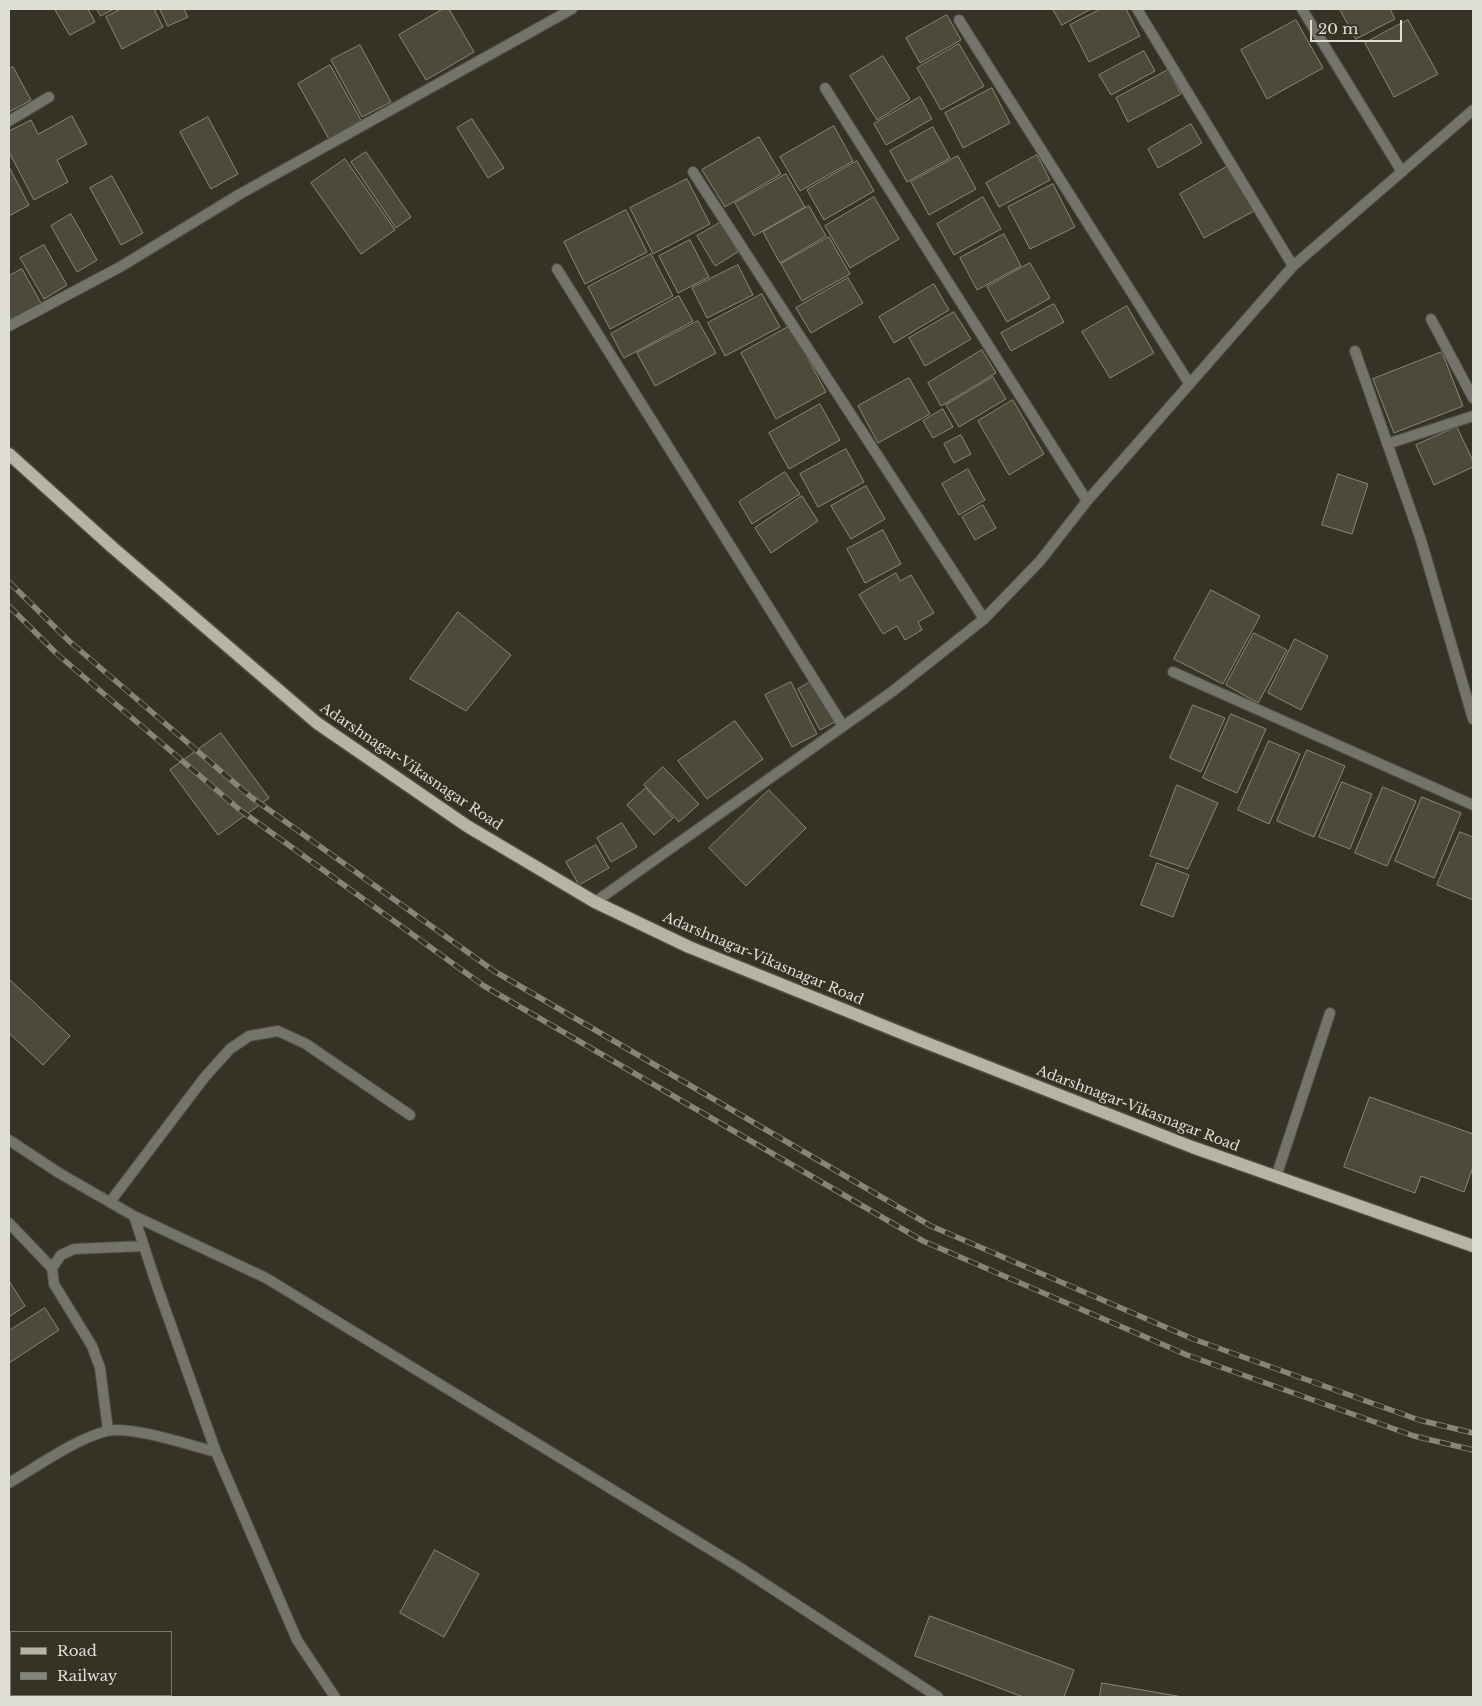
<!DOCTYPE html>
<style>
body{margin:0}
#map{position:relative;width:1482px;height:1706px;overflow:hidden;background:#343325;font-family:"Libre Baskerville",serif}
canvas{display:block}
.frame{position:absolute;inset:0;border:10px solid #deded5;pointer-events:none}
.legend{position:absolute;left:10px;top:1631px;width:162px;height:65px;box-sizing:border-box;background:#343325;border:1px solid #78776b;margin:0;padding:6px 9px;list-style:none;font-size:15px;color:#deded5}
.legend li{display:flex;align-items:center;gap:10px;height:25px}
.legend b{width:25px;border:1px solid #78776b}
.scale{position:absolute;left:1310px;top:20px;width:92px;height:22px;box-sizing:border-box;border:2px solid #deded5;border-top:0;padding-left:6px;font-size:15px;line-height:18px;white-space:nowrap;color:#deded5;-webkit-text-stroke:4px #343325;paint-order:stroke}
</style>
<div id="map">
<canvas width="1482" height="1706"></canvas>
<div class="frame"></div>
<ul class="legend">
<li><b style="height:6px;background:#b5b4a5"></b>Road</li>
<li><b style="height:6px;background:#858579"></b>Railway</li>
</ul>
<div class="scale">20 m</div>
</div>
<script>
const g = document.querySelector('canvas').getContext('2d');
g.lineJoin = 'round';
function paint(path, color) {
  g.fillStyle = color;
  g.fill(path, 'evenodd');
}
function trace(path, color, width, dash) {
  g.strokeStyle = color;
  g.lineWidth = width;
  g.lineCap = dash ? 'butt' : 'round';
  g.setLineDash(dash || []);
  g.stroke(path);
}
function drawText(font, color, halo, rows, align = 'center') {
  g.font = font + ' "Libre Baskerville",serif';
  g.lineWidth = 4;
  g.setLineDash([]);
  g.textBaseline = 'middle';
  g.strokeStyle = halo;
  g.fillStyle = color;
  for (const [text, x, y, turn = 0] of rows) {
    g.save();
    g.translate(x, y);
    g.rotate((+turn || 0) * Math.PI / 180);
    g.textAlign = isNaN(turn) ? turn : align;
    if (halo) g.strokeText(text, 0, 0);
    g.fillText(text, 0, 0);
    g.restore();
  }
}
const building = new Path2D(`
 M55 9H88L95 22 70 35Z
 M97 9H114L101 16Z
 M121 9H154L163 27 122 49 106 17Z
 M160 9H184L188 17 168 26Z
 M443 9H449L474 52 426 80 399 35Z
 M1053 9H1091L1062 25Z
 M1101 9H1126L1140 36 1089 62 1070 25Z
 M1340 9H1390L1395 19 1356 39Z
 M947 15 961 40 920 63 906 38Z
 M1296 20 1323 68 1267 99 1241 50Z
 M1408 20 1438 74 1394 97 1365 43Z
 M959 44 984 86 941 110 917 68Z
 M360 45 391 102 362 117 331 60Z
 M1144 51 1155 71 1111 95 1099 75Z
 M883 56 910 99 877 120 850 76Z
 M330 65 361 120 329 139 298 84Z
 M13 67 31 100 9 112V69Z
 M1168 70 1181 94 1128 122 1116 98Z
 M992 88 1010 123 963 148 945 113Z
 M920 97 932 119 886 145 874 124Z
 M72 116 87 144 57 160 68 182 34 200 9 152V131L31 120 38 134Z
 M208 117 238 174 211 189 180 132Z
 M472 119 504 168 488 178 457 128Z
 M1191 124 1202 143 1158 168 1148 149Z
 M834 126 853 161 800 191 780 157Z
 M933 127 950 158 907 182 890 151Z
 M759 137 781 174 725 207 702 170Z
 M366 152 411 217 396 228 351 162Z
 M1037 155 1050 180 999 207 986 183Z
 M958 156 976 189 929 215 911 182Z
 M345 159 395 230 361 254 311 183Z
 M857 161 874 191 824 220 807 190Z
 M1228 166 1254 211 1204 238 1180 194Z
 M9 167 29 205 9 216Z
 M786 174 805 207 754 236 735 203Z
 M112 176 143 233 121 245 90 188Z
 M687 179 710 224 653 254 630 208Z
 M1053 184 1075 227 1030 249 1008 207Z
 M874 197 899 239 850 268 825 226Z
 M983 197 1001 229 954 255 937 224Z
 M809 206 826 236 780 263 763 232Z
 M626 210 647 252 585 284 564 242Z
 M71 214 97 260 77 272 51 226Z
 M721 222 738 252 715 266 697 236Z
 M1004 234 1021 266 977 290 960 258Z
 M829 237 850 274 802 301 781 264Z
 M690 240 709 277 678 293 659 256Z
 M44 245 67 285 44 299 20 258Z
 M651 254 673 296 610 329 588 287Z
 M1030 263 1050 298 1007 322 987 287Z
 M738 265 753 295 707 318 692 288Z
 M22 269 41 303 12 321 9 315V276Z
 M848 278 863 303 811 333 796 308Z
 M934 284 949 310 894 343 879 317Z
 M762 294 780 327 725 356 708 323Z
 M679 296 693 321 624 358 611 334Z
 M1054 304 1064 322 1011 351 1001 333Z
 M1127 306 1154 353 1110 378 1082 332Z
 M954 312 971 339 925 366 909 338Z
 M698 321 716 353 655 386 637 353Z
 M790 326 826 392 776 419 741 353Z
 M982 350 996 373 941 406 928 383Z
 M1442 352 1463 406 1394 433 1373 379Z
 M993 377 1006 399 959 427 946 405Z
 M909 378 930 414 878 443 858 406Z
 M1013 400 1044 454 1009 475 978 421Z
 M820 404 840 440 789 469 769 433Z
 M943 409 953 427 933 438 923 421Z
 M1457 427 1473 461V467L1434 485 1416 445Z
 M961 435 971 454 954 463 944 444Z
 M846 449 864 482 818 507 800 474Z
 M968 469 985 500 959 515 942 484Z
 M785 472 800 494 752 524 739 502Z
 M1338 474 1368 484 1352 534 1322 525Z
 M866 486 885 519 851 539 831 506Z
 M802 496 818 521 771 553 755 528Z
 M983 505 996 528 975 540 962 517Z
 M883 530 901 564 865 583 847 549Z
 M896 573 900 581 911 575 934 613 918 622 922 630 905 640 897 626 883 634 859 595Z
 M1211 590 1260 616 1223 684 1174 659Z
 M458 612 511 655 466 711 410 679Z
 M1254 633 1287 650 1258 703 1226 685Z
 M1295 639 1328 656 1301 710 1268 693Z
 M814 680 835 722 820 730 798 689Z
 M791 682 817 734 792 747 765 695Z
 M1193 705 1225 718 1201 772 1170 758Z
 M1231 714 1266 729 1237 793 1203 778Z
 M735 721 763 759 707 799 678 761Z
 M221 733 269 798 218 835 170 770Z
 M1269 741 1300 754 1269 824 1238 810Z
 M1307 750 1345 766 1314 837 1277 821Z
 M663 767 699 804 679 822 644 785Z
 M1342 782 1372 794 1350 849 1319 837Z
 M1177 785 1218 803 1188 869 1150 856Z
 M1383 787 1416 801 1387 866 1355 853Z
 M646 788 673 818 654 835 627 805Z
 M769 790 806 828 746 886 709 848Z
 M1422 797 1461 813 1434 878 1395 861Z
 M622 823 637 847 611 862 597 838Z
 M1460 832 1473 837V900L1437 885Z
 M596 845 609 868 579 885 566 862Z
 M1157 863 1189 875 1173 917 1141 905Z
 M9 979 70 1036 43 1065 9 1033Z
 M1370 1097 1473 1134V1167L1464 1192 1421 1176 1415 1193 1344 1167Z
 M9 1281 25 1306 9 1317Z
 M45 1308 59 1330 9 1363V1331Z
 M435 1550 479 1574 444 1637 400 1613Z
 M930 1616 1074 1670 1064 1697H1023L915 1656Z
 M1102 1683 1183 1697H1100Z`);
paint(building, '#4b4a3b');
trace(building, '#898878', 1);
const service = new Path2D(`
 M9 1140 59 1173 134 1216 266 1278 739 1567 938 1697
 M1276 1177 1330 1013
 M110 1202 204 1078 230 1049 249 1036 278 1031 306 1044 410 1115
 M134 1216 157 1286 216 1452 297 1640 335 1697
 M9 1223 52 1268
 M108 1430 100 1368 92 1346 54 1284 52 1268 61 1255 74 1249 144 1246
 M9 1483C38 1466 75 1439 107 1431 130 1425 192 1446 216 1452`);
const minor = new Path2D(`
 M1137 9 1293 266
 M1302 9 1402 172
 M959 20 1189 383
 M825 88 1087 501
 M9 121 49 97
 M693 172 984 619
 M557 269 843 726
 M1431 319 1473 398
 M9 326 120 267 240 194 572 9
 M1355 351 1421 540 1473 719
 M1387 444 1473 416
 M1173 672 1473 805
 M595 902 893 691 984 619 1040 561 1087 501 1293 266 1473 110`);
const primary = new Path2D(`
 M9 454 112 547 317 723 467 826 595 902 689 947 914 1038 1192 1147 1473 1246`);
trace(service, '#4f4e41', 12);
trace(minor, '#4f4e41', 12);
trace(primary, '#4f4e41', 15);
trace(service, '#74736c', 10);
trace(minor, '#74736c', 10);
trace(primary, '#b5b4a5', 12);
const rail = new Path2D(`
 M9 582 69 641 251 797 494 971 931 1226 1193 1339 1419 1420 1473 1433
 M9 606 57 654 240 810 484 986 923 1241 1187 1355 1414 1436 1473 1450`);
trace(rail, '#858579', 5.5);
trace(rail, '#343325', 4, [11]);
drawText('14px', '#deded5', '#343325', [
 ["Adarshnagar-Vikasnagar Road",411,767,34],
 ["Adarshnagar-Vikasnagar Road",763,959,23],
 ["Adarshnagar-Vikasnagar Road",1138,1109,21]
]);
</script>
